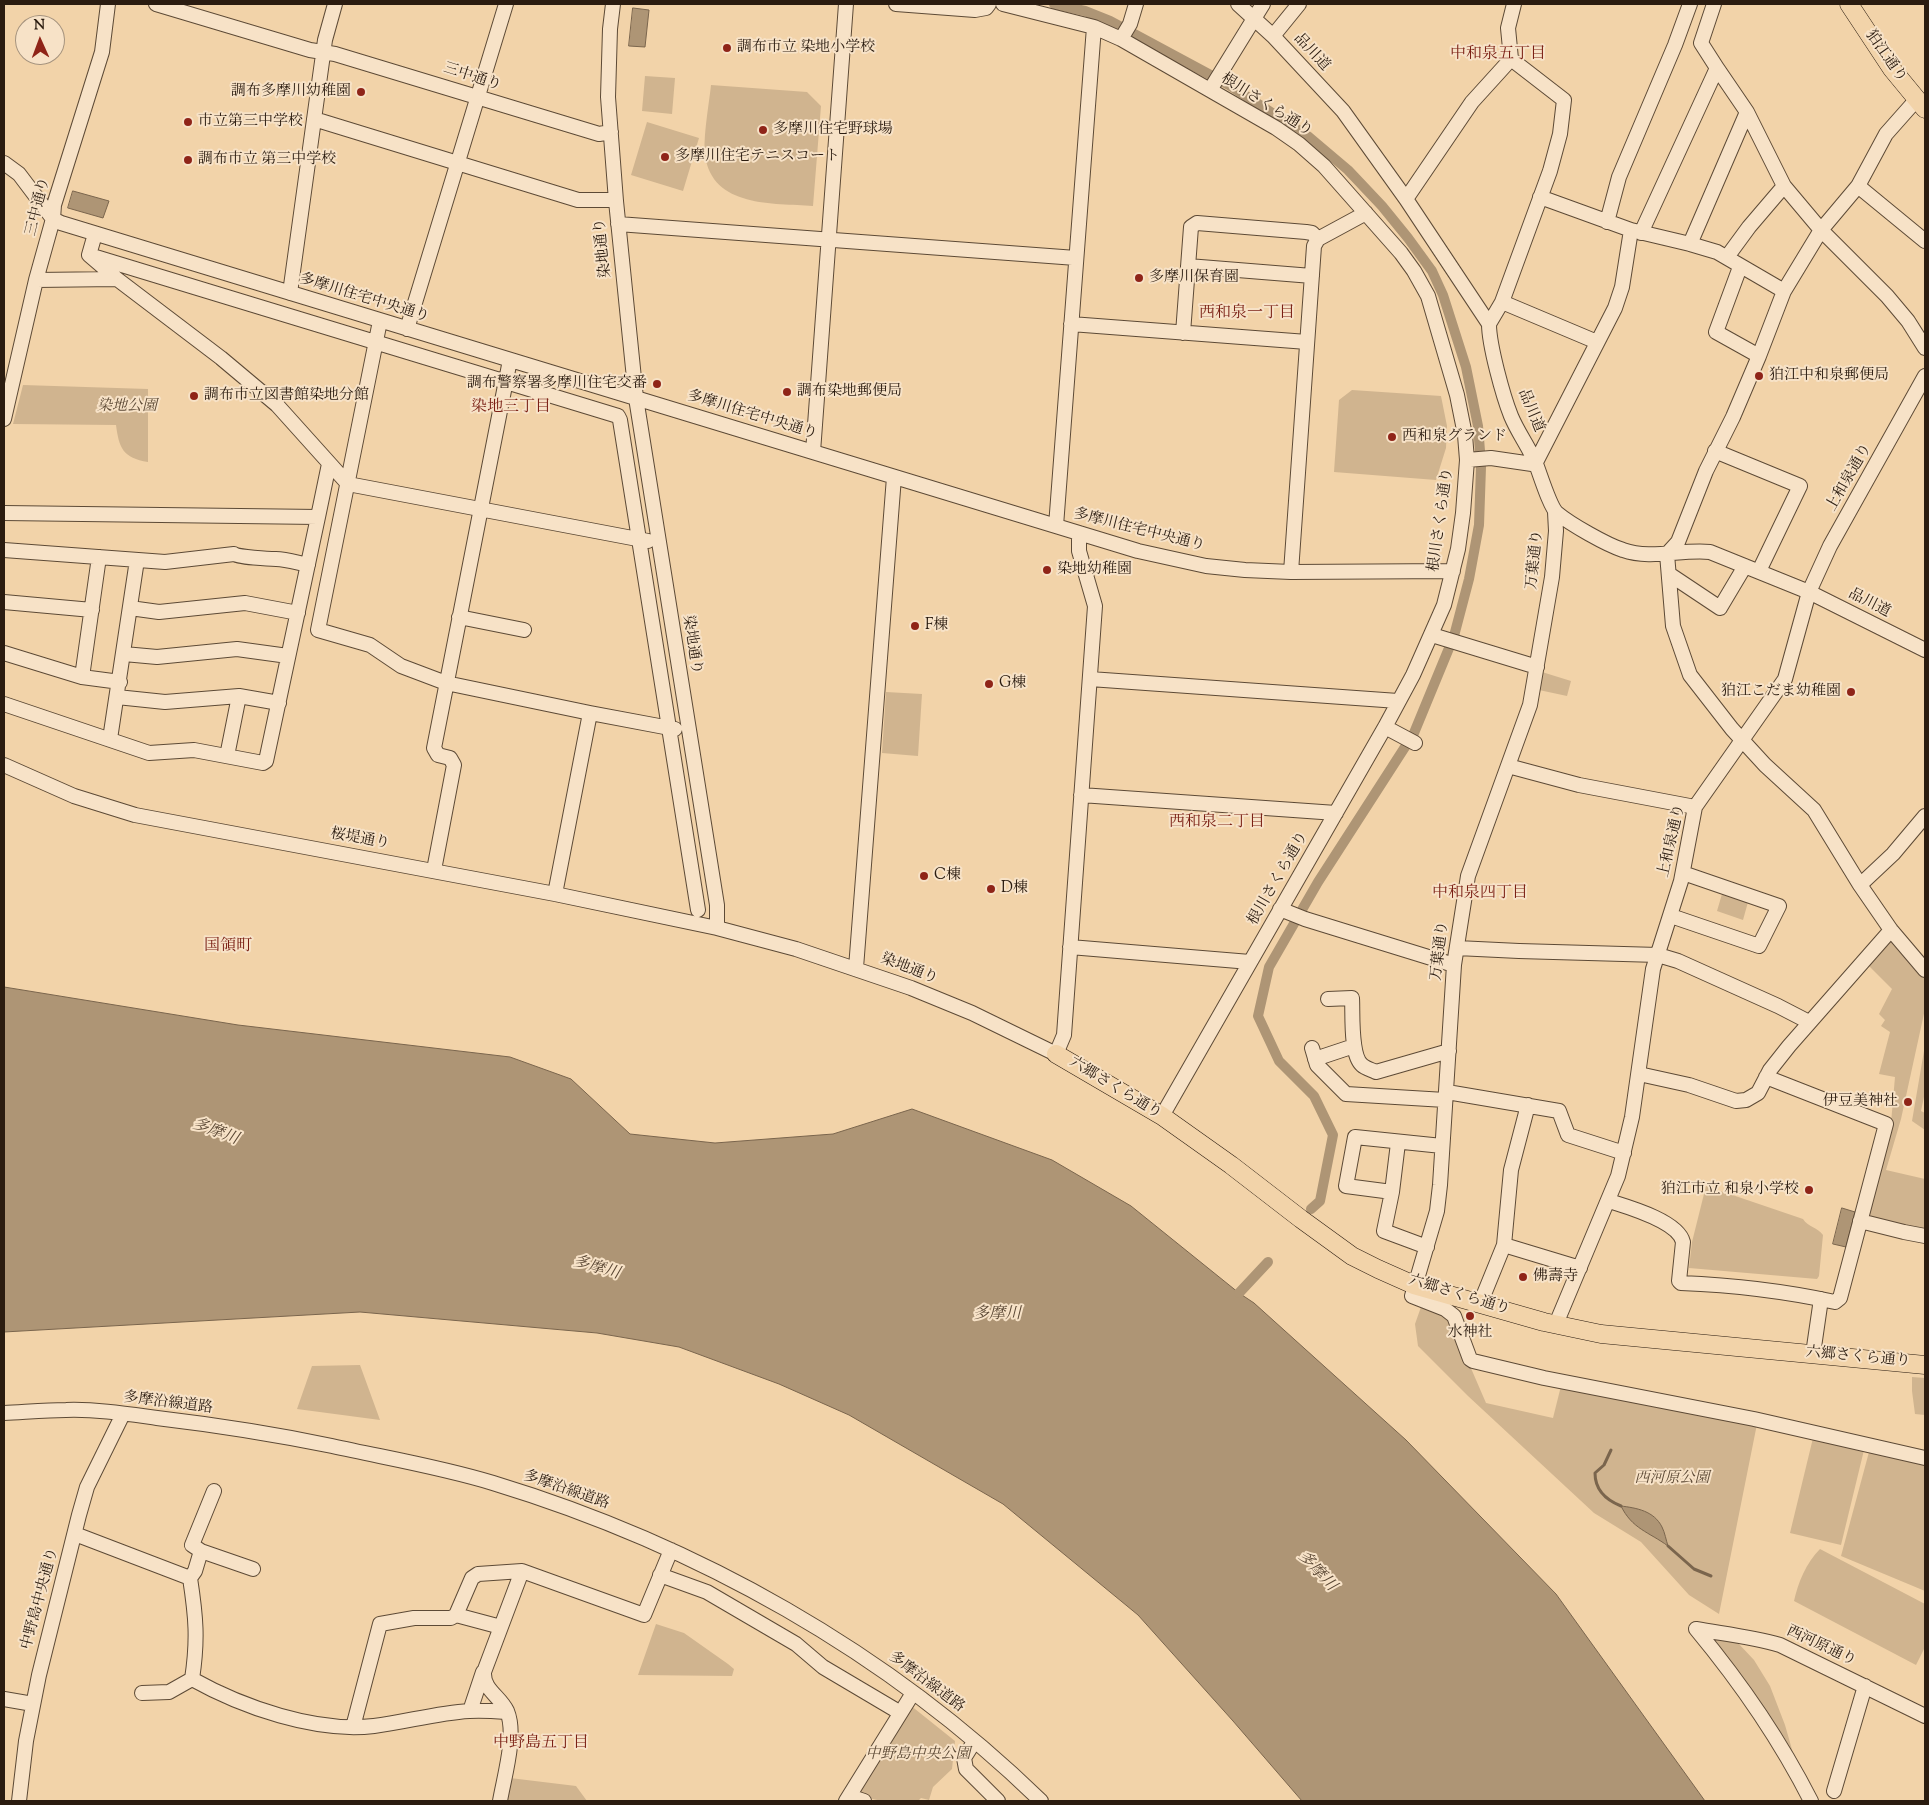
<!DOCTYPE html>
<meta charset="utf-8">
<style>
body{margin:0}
#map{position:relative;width:1929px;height:1805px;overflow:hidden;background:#f2d3a9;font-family:"Sorts Mill Goudy",serif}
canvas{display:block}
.frame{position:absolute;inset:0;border:5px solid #2b1c10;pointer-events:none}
.north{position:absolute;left:15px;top:15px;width:50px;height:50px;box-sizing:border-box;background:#f7e2c7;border:1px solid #a5937e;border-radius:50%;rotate:358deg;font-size:14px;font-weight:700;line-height:20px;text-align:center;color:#2b1c10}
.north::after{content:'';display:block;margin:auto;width:18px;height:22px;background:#8f2418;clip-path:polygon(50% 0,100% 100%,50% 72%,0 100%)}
</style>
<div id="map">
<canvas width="1929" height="1805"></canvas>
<div class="frame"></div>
<div class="north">N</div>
</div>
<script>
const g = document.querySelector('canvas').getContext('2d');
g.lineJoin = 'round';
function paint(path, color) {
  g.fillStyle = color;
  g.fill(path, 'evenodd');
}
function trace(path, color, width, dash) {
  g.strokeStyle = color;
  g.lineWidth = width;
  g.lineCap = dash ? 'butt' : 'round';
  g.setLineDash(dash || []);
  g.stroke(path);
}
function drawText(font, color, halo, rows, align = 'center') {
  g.font = font + ' "Sorts Mill Goudy","Noto Serif JP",serif';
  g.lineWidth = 4;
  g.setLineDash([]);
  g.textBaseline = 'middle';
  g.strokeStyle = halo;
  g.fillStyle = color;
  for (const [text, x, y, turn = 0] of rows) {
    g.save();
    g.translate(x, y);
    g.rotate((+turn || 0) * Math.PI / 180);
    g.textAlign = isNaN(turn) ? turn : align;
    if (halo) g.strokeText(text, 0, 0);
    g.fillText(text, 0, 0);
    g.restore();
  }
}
paint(new Path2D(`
 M645 76 675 78 672 114 642 111Z
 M711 85 807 92 821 106 813 206C774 203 712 208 705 155 703 137 709 104 711 85Z
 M647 122 699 138 683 191 631 175Z
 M23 385 148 389V462C123 458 119 448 116 425L13 424Z
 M1352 390 1441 396 1447 426 1446 448 1436 480 1334 472 1339 400Z
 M1542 672 1571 681 1567 696 1539 690Z
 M886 692 922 694 918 756 882 753Z
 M1722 894 1748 902 1743 920 1717 911Z
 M1889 938 1925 975V1009L1901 1119 1886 1170 1925 1179V1230L1866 1218 1891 1123 1895 1077 1879 1074 1890 1032 1881 1026 1885 1020 1879 1014 1892 989 1868 965Z
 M1925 1045V1092L1921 1111 1925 1113V1130L1912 1121Z
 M1706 1186 1803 1219C1808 1227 1817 1227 1823 1235L1819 1276 1817 1279 1689 1268 1692 1242Z
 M1421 1307 1445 1314 1451 1322 1486 1403 1553 1418 1561 1386 1757 1424 1719 1614 1689 1595 1641 1542 1594 1513 1468 1396 1418 1346 1415 1324Z
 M360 1365 380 1420 297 1409 312 1366Z
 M1912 1377 1925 1378V1415L1915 1414 1912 1391Z
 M1813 1438 1864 1450 1841 1545 1790 1533Z
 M1869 1452 1925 1464V1591L1841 1556Z
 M1820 1549 1925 1604V1647L1916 1665 1794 1601C1798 1583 1806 1563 1820 1549Z
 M656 1624 684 1633 728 1664 734 1669 732 1676 638 1675Z
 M1707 1635 1738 1643 1754 1660 1770 1686 1785 1725 1797 1767Z
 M910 1705 955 1741 952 1769 933 1787 929 1800 921 1798 918 1801C900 1801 872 1805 858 1791Z
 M510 1778 576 1786 587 1801H506Z`), '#d0b48f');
const water = new Path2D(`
 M633 8 649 10 645 47 629 46Z
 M73 191 109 201 103 218 68 208Z
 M4 987 238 1025 510 1057 571 1079 630 1134 715 1143 833 1134 912 1109 1052 1160 1131 1206 1239 1293 1254 1303 1406 1440 1556 1594 1705 1801H1302L1233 1721 1138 1615 1003 1504 849 1415 779 1384 679 1347 597 1333 360 1312 4 1332Z
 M1842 1208 1855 1212 1846 1247 1833 1244Z
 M1621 1506C1637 1508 1654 1511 1662 1527 1665 1533 1666 1540 1668 1546 1649 1532 1632 1529 1621 1506Z`);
paint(water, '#ae9575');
trace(water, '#7a654d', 1);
trace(new Path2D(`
 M1611 1450 1604 1465 1595 1473C1595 1490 1606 1500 1621 1506
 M1668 1546 1694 1569 1711 1576`), '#7a654d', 3);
trace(new Path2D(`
 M1054 4 1085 11 1110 21 1229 85 1309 137 1348 170 1382 206 1408 238 1432 271 1443 295 1466 367 1478 426 1480 451
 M1311 1209 1320 1201 1333 1135 1314 1096 1279 1061 1258 1016 1269 967 1318 882 1414 733 1454 636 1469 579 1479 525 1481 467
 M1239 1293 1268 1262`), '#ae9575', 10);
const minor = new Path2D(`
 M156 4 310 50 335 54 599 134 611 132
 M613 4 610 29 608 97 616 201 636 398 717 905V928
 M896 4 975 10 986 8 989 4
 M1003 4 1094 27 1121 39 1276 128 1299 144 1324 166 1401 253 1414 271 1428 296 1457 395 1465 435 1467 460 1463 513 1458 549 1444 605 1413 675 1385 727 1162 1116
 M1238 4 1273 36 1343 111 1406 199 1489 324C1489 345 1503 396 1511 416 1518 433 1529 447 1536 464 1540 474 1550 507 1557 513 1570 524 1607 545 1623 550 1651 560 1681 549 1710 552L1809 592 1925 650
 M1273 36 1299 4
 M1121 39 1130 24 1136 4
 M1717 68 1747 112 1784 186 1749 227 1727 257
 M1210 90 1263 4
 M1917 99 1886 134 1858 186 1821 230 1784 291 1759 356 1733 417 1706 471 1678 542 1667 554 1673 626 1690 675 1732 729 1765 765 1814 810 1860 885 1891 930 1925 970
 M314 119 578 200H616
 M4 163 19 174 53 219 61 223 1138 551 1206 566 1245 570 1291 572 1453 571
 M1784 186 1821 230 1887 296 1908 321 1925 348
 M1858 186 1925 241
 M1540 197 1631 230 1690 244 1717 252 1784 291
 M1406 199 1472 102 1511 59 1508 28 1514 4
 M1607 222 1619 177 1675 45 1690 4
 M618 224 1076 258
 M1641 233 1717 68 1701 43 1714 4
 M95 234 89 255 117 279 221 358 277 405 348 484 648 541
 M1690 244 1747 112
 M89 255 618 416 620 420 698 910
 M1188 266 1312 276
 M1740 267 1716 332 1759 356
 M36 280 117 279
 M290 293 325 40 335 4
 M1502 302 1597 342
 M380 321 318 630 370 645 401 666 446 683 590 713 675 729
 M1071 324 1307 342
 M1489 324 1502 302 1550 171 1560 134 1564 100 1511 59
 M407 329 506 4
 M1183 333 1191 227 1197 223 1306 232 1312 233 1318 239
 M4 419 36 280 53 219 54 205 102 52 108 4
 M1715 451 1800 486 1759 571
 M813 452 846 4
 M1467 460 1491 458 1532 464 1536 462 1615 308 1622 287 1631 230
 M1555 512 1556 531 1552 577 1530 705 1468 876 1454 965 1440 1185 1437 1211 1412 1296 1445 1309 1454 1316 1470 1359 1473 1361 1544 1378 1754 1419 1925 1458
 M4 513 318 517 329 464
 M1056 526 1094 27
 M4 550 165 562 234 554C238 557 269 559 276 559 286 559 298 563 308 565
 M1291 572 1314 246 1318 239 1366 213
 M1669 574 1720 608 1745 566
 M4 602 92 610
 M130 608 159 612 245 603 298 613
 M459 617 524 630
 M1432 635 1537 667
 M4 653 82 677 120 682
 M124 654 157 657 237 649 288 656
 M82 677 99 557
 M1090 679 1398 701
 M117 697 165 702 239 696 279 703
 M4 704 149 753 194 750 263 763 266 761 318 517
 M1385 727 1415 743
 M110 739 137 560
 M227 756 239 696
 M4 765 74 796 135 815 555 894 717 928 796 949 911 988 972 1013 1056 1054 1064 1035 1095 606 1079 551V533
 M1508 766 1579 785 1695 807
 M1081 795 1336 813
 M434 870 454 765 450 758 438 755 434 748 510 360
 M1860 885 1893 854 1925 816
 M555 894 590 713
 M1280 909 1305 919 1454 965
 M1671 916 1759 946 1779 906 1683 873
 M1070 947 1250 962
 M1457 948 1519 951 1658 955 1678 961 1778 1006 1809 1022
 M856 968 894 477
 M1328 999 1352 998C1353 1013 1350 1055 1362 1065 1365 1068 1372 1070 1376 1072L1449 1051
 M1312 1048 1317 1065 1346 1094 1445 1100
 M1315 1059 1354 1046
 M1639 1074 1689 1085 1736 1101 1746 1100 1758 1093 1770 1070 1789 1046 1891 930
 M1447 1092 1559 1111 1568 1135 1624 1153
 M1392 1192 1398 1143
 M1609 1201C1628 1207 1678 1221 1683 1242L1679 1281 1681 1283C1732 1285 1784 1291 1835 1302L1840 1298 1886 1124 1766 1077
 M1860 1221 1904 1232 1925 1236
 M1504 1245 1580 1268
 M1427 1247 1384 1231 1392 1192 1346 1186 1355 1137 1442 1146
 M1480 1304 1504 1245 1511 1170 1528 1105
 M1556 1324 1618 1176 1632 1117 1653 969 1681 881 1695 807 1785 679 1809 592 1830 546 1925 376
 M1813 1354 1821 1299
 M4 1413C25 1412 46 1410 66 1410 97 1409 128 1414 157 1418 216 1425 274 1434 332 1446 386 1458 441 1467 493 1483 697 1545 888 1652 1041 1801
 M75 1534 190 1578C196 1617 198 1640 192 1679 242 1707 316 1733 374 1726 406 1722 437 1713 469 1711 481 1710 494 1711 507 1712
 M201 1551 192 1545 214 1491
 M660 1575 707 1592 796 1644 823 1667 899 1712
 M190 1578 195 1571 201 1551 253 1569
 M501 1627 456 1615 472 1578 478 1574 522 1571 644 1615 671 1550
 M1696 1629C1724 1634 1752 1637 1780 1645L1925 1716
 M1696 1629C1740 1682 1780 1740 1811 1801
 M142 1693 169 1692 192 1679
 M4 1699 33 1704
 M470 1711 483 1672
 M353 1727 380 1624 414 1618H451L456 1615
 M974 1742 964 1758 966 1769 998 1801
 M1834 1791 1865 1686
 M849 1796 864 1801
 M19 1801 26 1741 39 1675 79 1515 87 1487 123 1414
 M500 1801C504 1777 517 1735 507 1711 500 1696 483 1690 484 1672L522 1571
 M846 1801 913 1693`);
const major = new Path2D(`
 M1849 4 1892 69 1925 109
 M1056 1054 1162 1116 1231 1165 1301 1219 1352 1256 1378 1269 1414 1285 1544 1322 1601 1334 1925 1365`);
trace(minor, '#5d4a36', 16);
trace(major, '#2b1c10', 19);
trace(minor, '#f7e2c7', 14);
trace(major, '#f2d3a9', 18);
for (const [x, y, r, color] of [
 [727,48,5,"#8f2418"],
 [361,92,5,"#8f2418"],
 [188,122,5,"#8f2418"],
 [763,130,5,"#8f2418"],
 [665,157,5,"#8f2418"],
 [188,160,5,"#8f2418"],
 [1139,278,5,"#8f2418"],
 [1759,376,5,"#8f2418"],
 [657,384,5,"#8f2418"],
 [787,392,5,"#8f2418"],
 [194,396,5,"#8f2418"],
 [1392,437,5,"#8f2418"],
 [1047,570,5,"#8f2418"],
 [915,626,5,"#8f2418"],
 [989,684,5,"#8f2418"],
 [1851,692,5,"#8f2418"],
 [924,876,5,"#8f2418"],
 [991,889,5,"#8f2418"],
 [1908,1102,5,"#8f2418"],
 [1809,1190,5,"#8f2418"],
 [1523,1277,5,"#8f2418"],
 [1470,1316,5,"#8f2418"]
]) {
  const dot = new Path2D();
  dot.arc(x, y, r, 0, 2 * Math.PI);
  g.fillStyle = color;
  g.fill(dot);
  trace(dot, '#f7e2c7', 2);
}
drawText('15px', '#2b1c10', '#f7e2c7', [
 ["調布市立 染地小学校",737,48],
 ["調布多摩川幼稚園",351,92,"right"],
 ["市立第三中学校",198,122],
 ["多摩川住宅野球場",773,130],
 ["多摩川住宅テニスコート",675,157],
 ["調布市立 第三中学校",198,160],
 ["多摩川保育園",1149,278],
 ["狛江中和泉郵便局",1769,376],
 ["調布警察署多摩川住宅交番",647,384,"right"],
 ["調布染地郵便局",797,392],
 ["調布市立図書館染地分館",204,396],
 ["西和泉グランド",1402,437],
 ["染地幼稚園",1057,570],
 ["F棟",925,626],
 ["G棟",999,684],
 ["狛江こだま幼稚園",1841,692,"right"],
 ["C棟",934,876],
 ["D棟",1001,889],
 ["伊豆美神社",1898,1102,"right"],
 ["狛江市立 和泉小学校",1799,1190,"right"],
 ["佛壽寺",1533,1277],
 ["水神社",1470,1333,"center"]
], 'left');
drawText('15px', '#2b1c10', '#f7e2c7', [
 ["品川道",1311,53,47],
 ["狛江通り",1885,57,55],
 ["三中通り",472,78,18],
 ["根川さくら通り",1266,106,32],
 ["三中通り",39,207,-76],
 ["染地通り",604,248,-96],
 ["多摩川住宅中央通り",364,299,17],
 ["品川道",1530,411,67],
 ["多摩川住宅中央通り",752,416,17],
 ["上和泉通り",1850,478,-60],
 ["根川さくら通り",1442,520,-82],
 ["多摩川住宅中央通り",1139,531,14],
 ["万葉通り",1536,560,-84],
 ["品川道",1869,604,27],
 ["染地通り",691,645,81],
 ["桜堤通り",360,840,10],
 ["上和泉通り",1673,841,-77],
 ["根川さくら通り",1279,879,-60],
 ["万葉通り",1441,951,-83],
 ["染地通り",909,970,21],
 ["六郷さくら通り",1115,1089,31],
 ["六郷さくら通り",1459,1296,17],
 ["六郷さくら通り",1858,1358,5],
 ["多摩沿線道路",168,1404,7],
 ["多摩沿線道路",566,1491,19],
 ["中野島中央通り",41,1599,-75],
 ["西河原通り",1821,1647,25],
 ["多摩沿線道路",926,1683,37]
]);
drawText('italic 15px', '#5d4a36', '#f7e2c7', [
 ["染地公園",127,407],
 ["西河原公園",1672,1479],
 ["中野島中央公園",918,1755]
]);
drawText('16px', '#7a1f14', '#f7e2c7', [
 ["中和泉五丁目",1498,55],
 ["西和泉一丁目",1247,314],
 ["染地三丁目",511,408],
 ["西和泉二丁目",1217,823],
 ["中和泉四丁目",1480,894],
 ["国領町",228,947],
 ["中野島五丁目",541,1744]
]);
drawText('italic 16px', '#594633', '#f7e2c7', [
 ["多摩川",215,1133,20],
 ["多摩川",596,1269,16],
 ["多摩川",997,1315],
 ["多摩川",1316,1572,47]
]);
</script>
